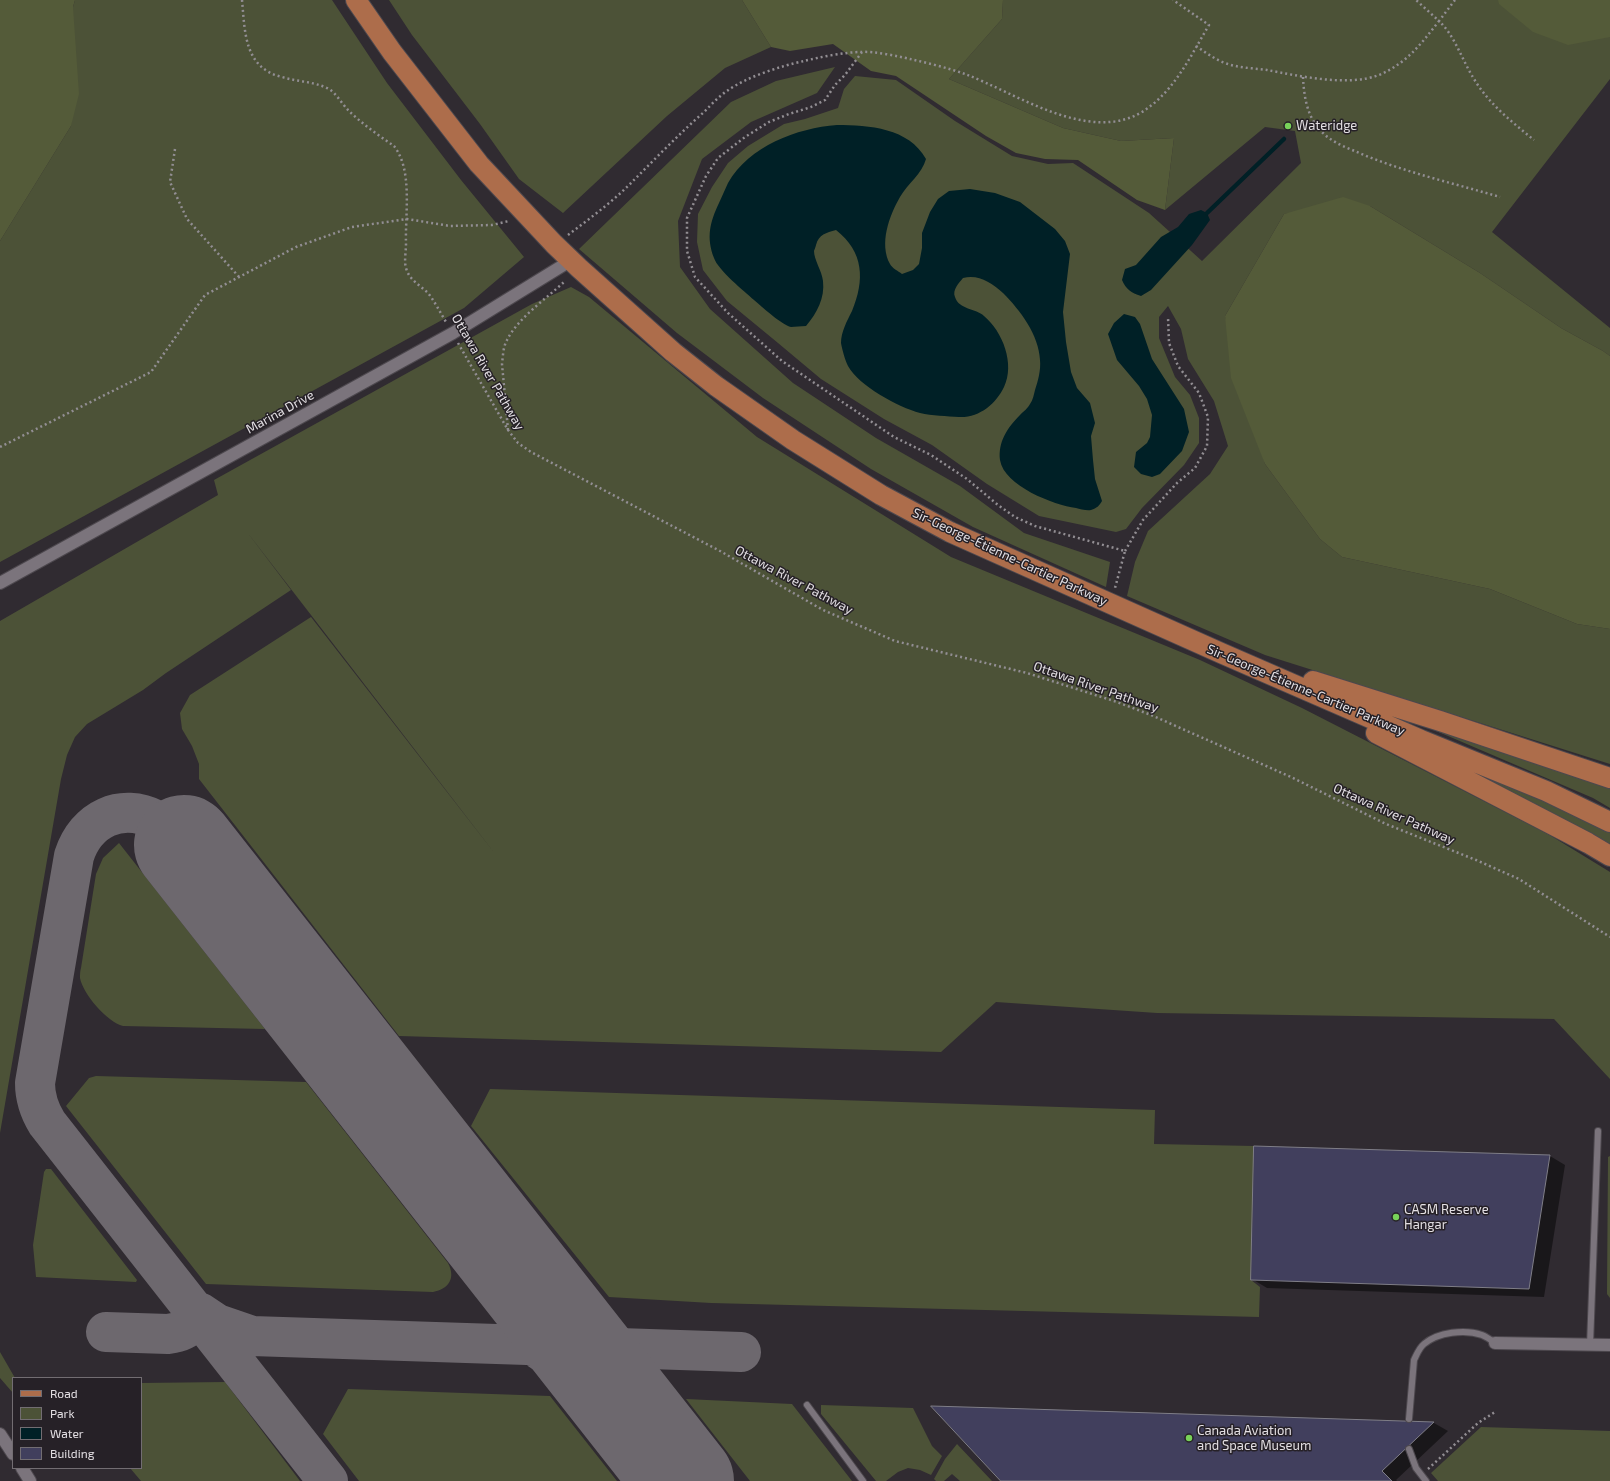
<!DOCTYPE html>
<meta charset="utf-8">
<style>
body{margin:0}
#map{position:relative;width:1610px;height:1481px;overflow:hidden;background:#302b31;font-family:"Exo 2",sans-serif}
canvas{display:block}
.legend{position:absolute;left:12px;top:1377px;width:130px;height:92px;box-sizing:border-box;background:#262127;border:1px solid #726d72;margin:0;padding:5px 7px;list-style:none;font-size:12px;color:#e3dfe3}
.legend li{display:flex;align-items:center;gap:8px;height:20px}
.legend b{width:20px;border:1px solid #726d72}
</style>
<div id="map">
<canvas width="1610" height="1481"></canvas>
<ul class="legend">
<li><b style="height:5px;background:#ad6d4b"></b>Road</li>
<li><b style="height:11px;background:#4c5237"></b>Park</li>
<li><b style="height:11px;background:#002026"></b>Water</li>
<li><b style="height:11px;background:#413f5d"></b>Building</li>
</ul>
</div>
<script>
const g = document.querySelector('canvas').getContext('2d');
g.lineJoin = 'round';
function paint(path, color) {
  g.fillStyle = color;
  g.fill(path, 'evenodd');
}
function trace(path, color, width, dash) {
  g.strokeStyle = color;
  g.lineWidth = width;
  g.lineCap = dash ? 'butt' : 'round';
  g.setLineDash(dash || []);
  g.stroke(path);
}
function drawText(font, color, halo, rows, align = 'center') {
  g.font = font + ' "Exo 2",sans-serif';
  g.lineWidth = 3;
  g.setLineDash([]);
  g.textBaseline = 'middle';
  g.strokeStyle = halo;
  g.fillStyle = color;
  for (const [text, x, y, turn = 0] of rows) {
    g.save();
    g.translate(x, y);
    g.rotate((+turn || 0) * Math.PI / 180);
    g.textAlign = isNaN(turn) ? turn : align;
    if (halo) g.strokeText(text, 0, 0);
    g.fillText(text, 0, 0);
    g.restore();
  }
}
paint(new Path2D(`
 M75 0H332L387 83 461 180 524 257 464 308 0 562V241L71 126 73 7Z
 M389 0H742L771 47 725 68 667 116 563 213 519 179 480 124 412 35Z
 M1003 0H1610V79L1492 232 1610 328V356L1603 351 1561 328 1480 273 1370 206 1284 214 1225 316 1265 464 1320 539 1342 557 1490 589 1577 624 1610 629V764L1265 655 1127 596 1135 562 1148 531 1210 474 1228 446 1214 401 1188 359 1181 329 1168 306 1159 317V338L1175 377 1190 395 1199 418V443L1184 465 1142 508 1126 529 1116 532 1039 516 987 484 932 445 884 419 821 379 778 343 727 301 703 270 697 242 698 214 712 187 728 163 748 146 784 124 805 119 838 108 844 89 855 76 896 80 955 121 1012 156 1048 164 1073 163 1149 213 1202 261 1301 163 1295 131 1265 127 1165 210 1174 138 1121 141 1063 128 949 79 1002 19Z
 M835 67 817 93 751 122 702 159 678 221 680 267 710 309 793 383 876 438 960 486 1024 533 1110 562 1106 587 973 527 871 469 763 398 677 333 579 249 731 102 776 81Z
 M571 287 589 297 757 437 951 557 1200 660 1302 708 1548 834 1610 872V1079L1554 1019 1157 1013 996 1002 941 1052 399 1036 199 779V764L192 746 182 729 180 713 190 695 311 617 496 855 247 532 291 590 166 673 143 690 87 724 75 737 67 755 61 779 0 1133V621L218 495 214 480 532 304Z
 M1431 726 1610 786V808L1593 798 1434 730Z
 M1473 769 1610 831V848L1472 774Z
 M119 843 265 1029 123 1026C107 1022 83 994 80 978 80 975 80 971 81 968L96 874 103 858Z
 M96 1076 306 1082 448 1263C456 1278 449 1289 433 1292L206 1284 66 1106 89 1078Z
 M490 1089 1155 1110 1154 1144 1254 1146 1251 1280 1260 1287 1259 1317 711 1303 609 1297 471 1126Z
 M1610 1156V1298L1607 1294 1608 1157Z
 M46 1169H51L137 1280 136 1282 36 1277 33 1245 44 1172Z
 M0 1352 15 1378H13V1393L0 1378Z
 M225 1382 300 1481H141L130 1468H141V1383Z
 M348 1389 550 1396 617 1481H359L323 1434Z
 M686 1399 792 1404 852 1481H750Z
 M821 1405 913 1408 932 1446 942 1456 931 1475 920 1470 908 1468 898 1472 886 1481H876L821 1414Z
 M1481 1427 1610 1431V1481H1438L1431 1473Z
 M957 1444 992 1481H960L952 1474 944 1481H936L934 1479 945 1459Z`), '#4c5237');
paint(new Path2D(`
 M0 0H75L73 7 79 94 71 126 0 241Z
 M742 0H1003L1002 19 949 79 1063 128 1121 141 1174 138 1165 210 1137 200 1078 160 1045 159 1016 153 986 136 896 76 871 71 833 44 790 51 771 47Z
 M1498 0H1610V37L1568 45 1533 32 1499 4Z
 M1343 197 1370 206 1480 273 1561 328 1603 351 1610 356V629L1577 624 1490 589 1342 557 1320 539 1265 464 1231 378 1225 316 1284 214Z`), '#545b39');
paint(new Path2D(`
 M837 125C869 125 909 128 926 159 922 174 908 183 900 197 889 216 879 244 890 264 892 268 898 271 902 274L913 270 919 264 922 248V233L930 212 938 199 949 191 970 189 995 193 1020 202 1055 229 1065 241 1070 254 1063 312 1066 342 1071 372 1077 388 1090 403 1095 423 1091 436 1093 460 1095 479 1102 501C1099 506 1097 508 1091 510 1087 511 1080 509 1076 508 1054 505 1004 486 1000 460 998 442 1007 428 1020 415 1023 412 1028 408 1030 404 1033 400 1034 394 1035 390 1038 381 1041 370 1040 360 1039 335 1020 310 1003 293 991 282 978 274 963 278 959 283 952 290 955 297 959 310 976 308 984 316 1003 332 1015 364 1004 387 996 404 979 418 959 417 947 416 932 416 920 413 898 407 859 386 848 366 845 360 842 349 841 343 841 332 847 321 852 311 865 280 864 252 836 230 826 233 819 234 816 245 816 246 814 251 814 251 814 260 822 271 823 281 825 298 817 313 806 326 801 326 795 327 791 327 782 325 761 306 754 300 744 291 718 270 714 258 706 237 710 222 719 203 722 196 725 190 728 183 749 146 797 128 837 125Z
 M1201 210 1207 213 1210 220 1192 245 1151 290 1141 296C1131 293 1126 289 1122 280L1125 269 1136 265 1161 237 1178 227 1189 214Z
 M1124 314 1135 317 1140 324 1152 359 1184 409 1189 432 1182 451 1160 474 1152 477 1141 474 1134 467 1136 452 1147 443 1150 437 1152 415 1147 399 1139 386 1117 360 1108 334 1114 323Z`), '#002026');
paint(new Path2D(`
 M1255 1147 1550 1156 1565 1165 1544 1297 1267 1288 1252 1279Z
 M934 1407 1434 1423 1448 1431 1396 1480 1397 1481H1002Z`), '#0007');
trace(new Path2D(`
 M1207 213 1284 139`), '#002026', 4.5);
trace(new Path2D(`
 M184 845C176 837 167 826 156 820 121 802 86 819 74 856L35 1083C35 1098 39 1110 47 1123L328 1481
 M199 1312 217 1324 252 1336 741 1352
 M554 1315 589 1340 605 1346
 M106 1332 168 1334C188 1331 198 1324 188 1303
 M541 1351C572 1360 598 1380 621 1402`), '#6d686e', 40);
trace(new Path2D(`
 M184 845 684 1481`), '#6d686e', 100);
const building = new Path2D(`
 M1254 1146 1550 1155 1529 1289 1251 1280Z
 M931 1406 998 1408 1434 1422 1382 1471 1392 1481H1001Z`);
paint(building, '#413f5d');
trace(building, '#7f7e87', 1);
const lane = new Path2D(`
 M1590 1345 1598 1131
 M807 1405 863 1481
 M1409 1419 1414 1360C1417 1354 1419 1348 1424 1344 1438 1332 1465 1329 1482 1335 1487 1337 1491 1340 1495 1343
 M1409 1449 1416 1468 1426 1481`);
const street = new Path2D(`
 M0 583 453 333 570 261
 M1495 1343 1610 1345
 M0 1434 13 1454
 M22 1468 30 1481`);
const primary = new Path2D(`
 M356 0 392 52 479 164 554 244 579 268 673 352 716 386 793 440 881 495 950 532 1221 653 1421 740 1546 791 1610 822
 M1313 681 1440 721 1610 778
 M1376 733 1588 843 1610 856`);
trace(lane, '#4d484e', 8);
trace(street, '#4d484e', 14);
trace(primary, '#4d484e', 22);
trace(new Path2D(`
 M242 0C245 32 244 68 282 77 298 82 313 81 329 89 336 93 342 104 348 110 361 123 378 135 394 146 413 170 405 214 406 244 406 252 404 261 406 268 409 280 420 285 428 293 435 302 440 312 446 322
 M1455 0 1439 21C1455 36 1462 60 1474 79 1489 104 1512 122 1534 140
 M1196 46C1205 52 1214 59 1225 63 1238 68 1253 68 1267 70 1299 76 1348 87 1379 75 1407 63 1421 44 1439 21L1416 0
 M862 52 845 75 835 85 825 100 811 107 789 114 769 122 745 137 718 158 706 176 687 218V251L695 277 728 313 782 361 894 437 931 455 967 479 998 505 1015 517 1035 526 1125 551 1115 588
 M1303 77C1304 97 1307 118 1323 133 1332 142 1345 147 1357 152 1403 172 1453 183 1500 197
 M175 149 170 182 187 219 240 278
 M568 235C589 219 611 203 630 184 654 160 678 135 704 112 711 105 718 97 727 91 746 77 781 66 804 61 820 57 846 52 861 52 874 51 897 56 910 59 928 63 948 68 965 74 1016 93 1088 144 1142 112 1174 92 1190 57 1209 25L1173 0
 M458 343 508 430 518 443 531 452 720 551 823 610 895 641 1027 673 1117 702 1151 715 1291 777 1386 824 1476 860 1519 879 1610 937
 M508 430 502 364C503 356 503 347 507 340 518 318 547 298 564 282
 M0 447 151 372 205 295 296 247 352 227 407 219 450 226 492 225 509 221
 M1125 551 1143 520 1177 483 1195 468 1207 446 1208 417 1199 393 1178 366 1169 343 1168 317
 M1428 1469 1478 1423 1495 1412`), '#928e93', 2.5, [2, 3]);
trace(lane, '#7b747c', 6);
trace(street, '#7b747c', 12);
trace(primary, '#ad6d4b', 20);
for (const [x, y, r, color] of [
 [1288,126,4,"#78d259"],
 [1396,1217,4,"#78d259"],
 [1189,1438,4,"#78d259"]
]) {
  const dot = new Path2D();
  dot.arc(x, y, r, 0, 2 * Math.PI);
  g.fillStyle = color;
  g.fill(dot);
  trace(dot, '#262127', 1.5);
}
drawText('13px', '#e3dfe3', '#262127', [
 ["Wateridge",1296,126],
 ["CASM Reserve",1404,1210],
 ["Hangar",1404,1225],
 ["Canada Aviation",1197,1431],
 ["and Space Museum",1197,1446]
], 'left');
drawText('13px', '#e3dfe3', '#262127', [
 ["Ottawa River Pathway",488,372,60],
 ["Marina Drive",280,412,-29],
 ["Sir-George-Étienne-Cartier Parkway",1010,557,25],
 ["Ottawa River Pathway",794,580,28],
 ["Ottawa River Pathway",1096,687,19],
 ["Sir-George-Étienne-Cartier Parkway",1306,690,23],
 ["Ottawa River Pathway",1394,814,24]
]);
</script>
